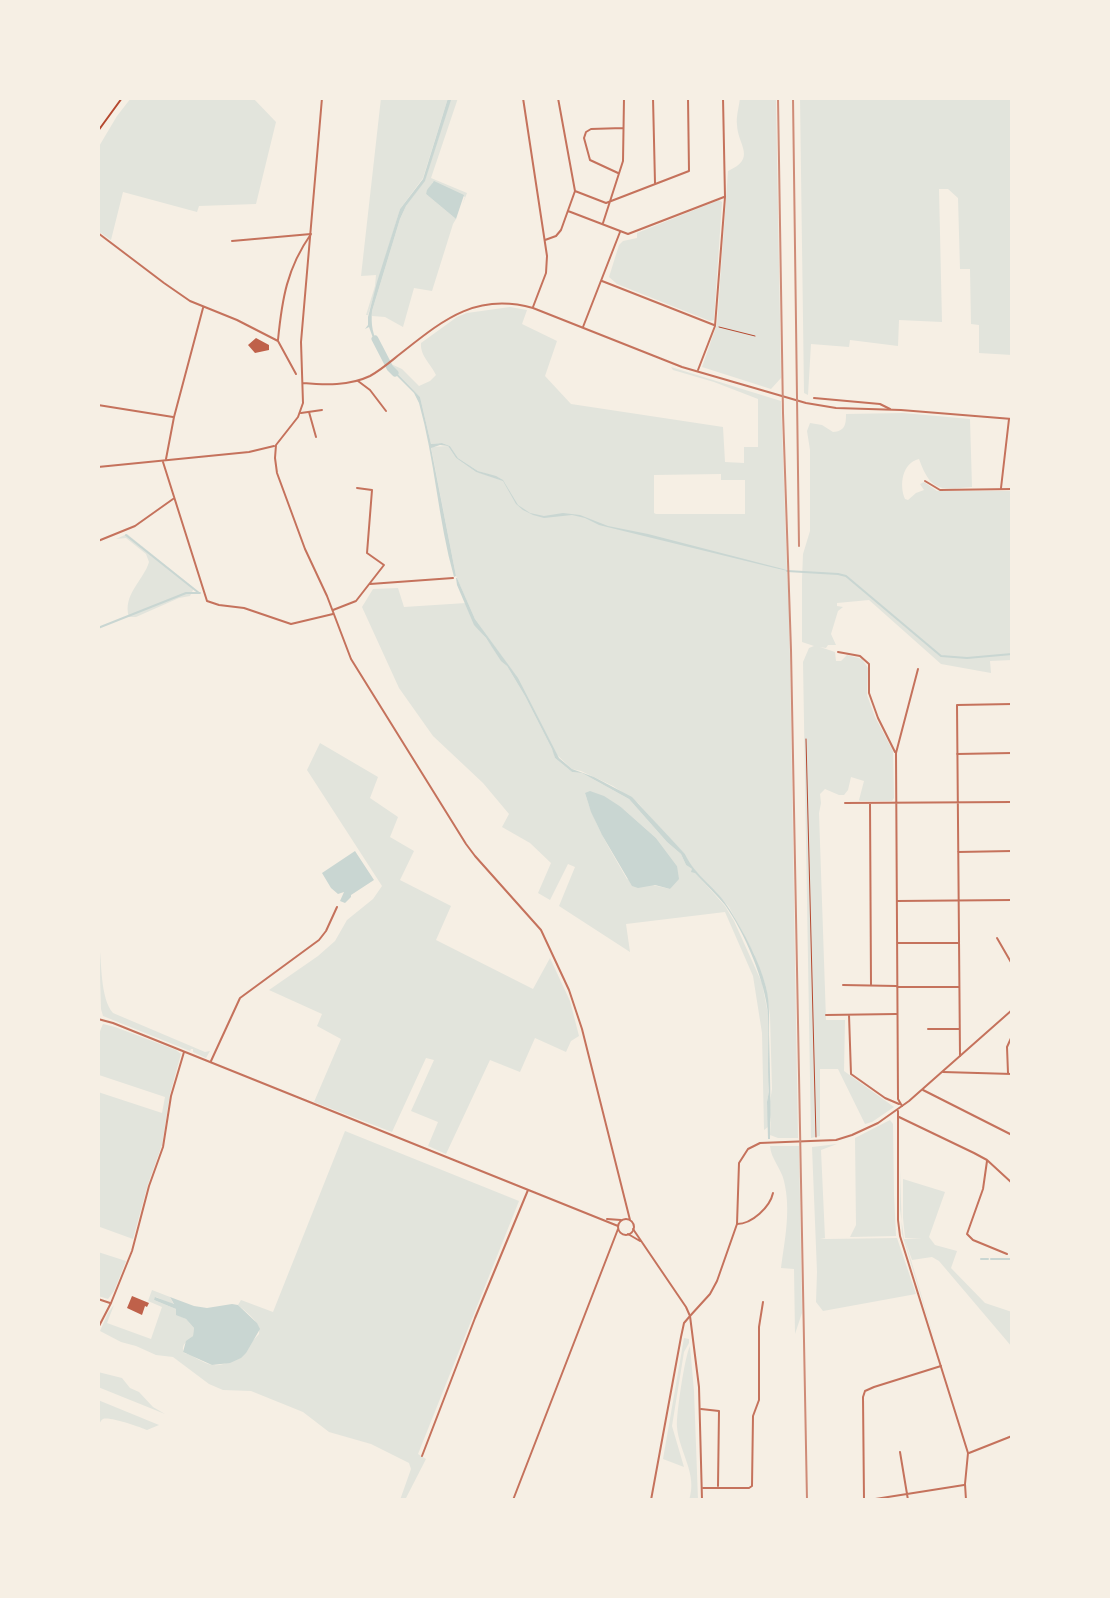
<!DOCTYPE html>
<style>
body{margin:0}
#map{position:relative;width:1110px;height:1598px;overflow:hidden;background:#f6efe4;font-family:Commissioner,sans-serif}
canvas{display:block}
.frame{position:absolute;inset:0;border:100px solid #f6efe4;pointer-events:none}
</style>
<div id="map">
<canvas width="1110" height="1598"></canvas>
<div class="frame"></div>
</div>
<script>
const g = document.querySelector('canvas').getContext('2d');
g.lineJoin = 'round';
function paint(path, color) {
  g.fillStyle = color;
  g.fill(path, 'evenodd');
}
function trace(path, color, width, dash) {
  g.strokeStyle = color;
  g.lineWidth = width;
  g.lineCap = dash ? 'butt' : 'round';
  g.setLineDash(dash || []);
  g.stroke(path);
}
paint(new Path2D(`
 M131 98H253L276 122 256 204 199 206 197 212 123 192 111 240 98 231V148L117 116Z
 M381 98H448L423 178 400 209 368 315H366L375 286 376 275 361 276Z
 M451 98H458L431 178 467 193 462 206 465 197 433 182 426 194 456 219 453 224 432 291 414 288 403 327 385 317 372 316V311L400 219 406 206 425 180Z
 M740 98H776L781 378 771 389 702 367 717 324 728 171C757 158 738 146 737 125 736 116 739 107 740 98Z
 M800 98H1012V355L979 353V325L971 324 970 269H960L958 198 948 189H939L942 322 899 320 898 346 850 340 849 347 811 344 808 395 804 393Z
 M719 200 722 202 714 320 710 321 617 284 609 277 619 245 623 241 637 238V233Z
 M510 307 527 310 522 324 557 341 545 376 571 404 723 427 725 462 744 463V447H758V399L714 382 673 370 671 367 781 401 787 570 775 568 787 571 789 602 798 1138H778L770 1135 771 1123 769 1108 772 1089 770 1016 766 987 754 954 729 907 689 864 685 854 667 836 638 803 613 786 581 771 572 769 557 755 515 675 475 619 456 576 431 447 448 446 456 458 476 472 502 479 478 471 458 458 450 446 442 443 431 444 420 397 390 366 391 364 402 369 419 386 430 381 436 375C431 364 420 356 421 343L457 317 467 313ZM721 474V480H745V514H656L654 513V475Z
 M903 413 970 419 972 487C940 490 931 492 919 459 902 463 899 485 905 499L908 500 916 493 924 490 920 484 924 482 937 491H1012V660L990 661 991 673 941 664 869 600 837 603V606L843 607 838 611 831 634 836 645H828L826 648 820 647 835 652 836 661H841L847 655 862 659 868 668 867 695 875 717 893 751 894 798 892 801H860L859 800 864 781 851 777 848 790 844 795H839L825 789 820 794 821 803 819 813 826 1020H845L844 1071 894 1107 872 1122 865 1124 838 1069H820V1136L811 1138 803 662 809 648 814 646 802 642V579L803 554 810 531V450L807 431 810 423 822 425 833 432C845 431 846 425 846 414Z
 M127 534 194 588 190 596 179 598 136 617H129C122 595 144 580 149 562L146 554 126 538 116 539Z
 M398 588 404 607 466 603 475 624 507 666 525 696 554 753 555 758 572 772 582 773 629 799 667 842 681 854 686 865 692 869 725 906 734 921 762 983 768 1014 769 1091 767 1102 769 1124 768 1127 764 1130 762 1033 753 976 725 912 626 924 630 952 559 906 575 867 568 864 550 900 538 893 551 863 530 843 502 827 509 814 483 783 433 736 399 688 362 607 373 589ZM585 793 621 807 656 838 677 866 670 889 627 879C611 851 594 824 585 793Z
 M320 743 378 777 370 798 398 817 390 837 414 851 400 880 451 906 436 940 533 989 550 958 570 1001 579 1036 571 1041 566 1052 535 1038 520 1072 490 1060 446 1154 428 1146 438 1122 411 1111 434 1060 426 1058 392 1132 314 1102 341 1039 317 1026 322 1014 269 990 318 956 335 941 347 920 373 899 382 886 307 770Z
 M99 942C102 963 100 998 113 1013L205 1052 210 1051 206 1058 193 1052V1049H191L190 1051 103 1016 101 1009Z
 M103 1024 115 1027 176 1050 181 1054 170 1094 162 1145 148 1184 133 1239 100 1227 98 1230V1092L162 1113 165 1097 99 1075 98 1078C98 1061 95 1039 103 1024Z
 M890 1120 893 1124 894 1195 896 1236 850 1237 856 1225 855 1138Z
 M345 1131 519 1201 418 1454 426 1459 405 1500H400L411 1469 409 1463 371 1444 329 1432 303 1412 251 1391 223 1390 209 1384 173 1357 156 1355 136 1346 121 1342 100 1331 108 1313 114 1305 107 1323 151 1339 162 1307 148 1301 152 1290 170 1297 174 1305 156 1297 154 1300 176 1309 180 1316 186 1319 194 1328 193 1336C189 1342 180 1343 184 1353 194 1355 203 1364 213 1365 233 1367 246 1347 259 1334 261 1322 247 1313 238 1305L241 1300 273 1312Z
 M837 1144 821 1150 825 1238H820L826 1239 897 1238 916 1294 823 1311 816 1302 817 1272 812 1147Z
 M770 1146H799L802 1313 795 1334 794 1269 781 1268C785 1238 791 1210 784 1181 781 1168 771 1159 770 1146Z
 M900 1170V1209L904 1239H922L905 1238 903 1218V1179L945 1192 929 1237 935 1245 957 1251 951 1268 985 1303 1012 1312V1347L939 1261 932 1257 912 1260 905 1240 937 1348 902 1234Z
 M98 1252 126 1261 114 1291 108 1299 98 1296Z
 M684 1338 689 1339V1343L684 1352 672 1426 684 1467 663 1459Z
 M690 1346 694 1391 698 1500H689C698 1474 679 1452 677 1427 676 1415 685 1355 690 1346Z
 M98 1372 122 1378 130 1388 139 1392 153 1407 165 1414 98 1387Z
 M98 1400 159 1425 147 1430C140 1427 109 1416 103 1419 101 1420 100 1423 98 1425Z`), '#e2e4dc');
paint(new Path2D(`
 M448 98H451V100L425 181 406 206 400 219 372 311C371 324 372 336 381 347L377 349 369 327 365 329 368 325V317L377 282 400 209 423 179Z
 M434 181 464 195 456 219 426 194 427 190Z
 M390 366 420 397 431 444 442 443 450 446 458 458 478 471 496 476 503 480 518 505 530 513 544 516 563 513 580 515 608 526 648 534 787 570V571L599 525 585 518 572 515 544 518 533 515 523 510 516 504 503 481 476 472 456 458 448 446 440 445 431 448 456 576 454 577C438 520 435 460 419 403L414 393 388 367Z
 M456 578H457L475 619 518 678 559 758 572 769 594 777 632 797 685 854C694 875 718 889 730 910 744 933 759 960 766 987 770 1003 769 1019 769 1035 770 1070 771 1105 770 1139H768L767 1102 769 1091C767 1066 769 1040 768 1015 766 983 744 931 725 905 716 894 705 884 695 873L691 872 692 869 686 865 681 854 667 842 629 799 582 773 572 772 555 758 552 749 525 696 507 666 501 661 486 638 474 625 457 585Z
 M590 791 604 796 621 807 656 838 677 866 679 879 670 889 655 885 638 888 632 886 602 835 591 812 585 793Z
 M355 851 374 880 351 895V897L345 903 340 901 344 892 338 894 331 888 322 873Z
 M155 1297 174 1304 170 1297 194 1306 207 1308 232 1304 238 1305 257 1323 260 1329 246 1353 241 1358 230 1363 212 1365 183 1352 186 1341 193 1336 194 1328 186 1319 176 1315V1309L154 1300Z`), '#c9d6d2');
trace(new Path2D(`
 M126 535 199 593
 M787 571 838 574 846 576 941 656 967 658 1012 654
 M98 628 186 593H200
 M981 1259H988
 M991 1259H1012`), '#c9d6d2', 2);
trace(new Path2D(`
 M375 339 390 368 395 373`), '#c9d6d2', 7);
paint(new Path2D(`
 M256 338 269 345V350L255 353 248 345Z
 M132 1296 149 1303 147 1307 145 1306 142 1315 127 1308Z`), '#bf614a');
trace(new Path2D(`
 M719 327 755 336
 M806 739 816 1137`), '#b5482f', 1);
trace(new Path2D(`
 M523 98 547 256 546 273 533 307
 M653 98 655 183
 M618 173 590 160 584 138 586 132 591 129 623 128
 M575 191 606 203 689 171 688 98
 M568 211 628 234 724 197
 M603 223 623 161 624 98
 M98 233 164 283 190 301 237 320 278 341 296 374
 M545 240 556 236 561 230 575 191 558 98
 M232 241 311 234C287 268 282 299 278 340
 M602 281 714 325
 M583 327 620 232
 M698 370 715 326 725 197 723 98
 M358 381 370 390 386 411
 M814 398 880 404 890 409
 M98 405 173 417
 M309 412 316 437
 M301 413 322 410
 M166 459 174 417 203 308
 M163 462 207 601 219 605 244 608 291 624 333 614
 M925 481 940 490 1012 489
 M1001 488 1009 419
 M98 541 135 526 173 499
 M370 584 453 578
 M333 610 356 601 384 565 367 553 372 490 357 488
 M838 652 860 656 869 664V693L878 718 895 752
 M957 754 1012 753
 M845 803 1012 802
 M870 804 871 985
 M958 852 1012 851
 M897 901 1012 900
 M997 938 1012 964
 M897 943H958
 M843 985 896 986
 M897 987H958
 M826 1015 896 1014
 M849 1015 851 1074 885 1098 899 1104
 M98 1019 113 1023 618 1226
 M928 1029H959
 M960 1056 957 705 1012 704
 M211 1061 240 998 319 940 326 931 337 907
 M943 1072 1012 1074
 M1008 1073 1007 1047 1012 1036
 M923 1090 1012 1135
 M902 1106 898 1099 896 753 918 669
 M899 1117 974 1153 987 1160 1012 1183
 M987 1161 983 1189 967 1234 973 1240 1007 1254
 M607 1219 621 1220
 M737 1224C752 1224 770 1207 773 1193
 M633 1229 686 1307 690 1316 684 1323 681 1337 651 1500
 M628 1234 640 1241
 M98 1299 110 1303
 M98 1328 111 1303 132 1251 149 1186 163 1147 171 1096 184 1052
 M701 1409 719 1411 718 1486
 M900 1452 908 1500
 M969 1453 1012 1436
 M422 1456 475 1318 528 1190
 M703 1488H749L752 1486 753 1416 759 1400V1327L763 1302
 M864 1500 863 1397 865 1391 874 1387 941 1366
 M869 1500 964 1485`), '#c5725c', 2);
trace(new Path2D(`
 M322 98 301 342 303 403 298 417 276 445 275 458 277 473 305 549 327 596 351 659 466 844 475 856 541 930 569 990 582 1029 630 1220
 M303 383C325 385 349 386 370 376 381 370 390 362 400 354 442 321 475 292 533 308L682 367 806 403 836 408 901 410 1012 419
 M98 467 249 452 274 446
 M898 1111V1220L900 1236 968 1453 965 1484 966 1500
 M618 1227a8 8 0 1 1 16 0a8 8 0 1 1-16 0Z
 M513 1500 618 1229
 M702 1500 699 1387 690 1316 710 1294 717 1281 737 1224 739 1163 748 1149 760 1143 836 1140 852 1135 878 1123 909 1101 1012 1010`), '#c5725c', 2);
trace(new Path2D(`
 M98 131 122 98`), '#b5482f', 2);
trace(new Path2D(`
 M778 98 783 413 791 650 807 1500
 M793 98 799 546`), '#cf8b77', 2);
</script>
